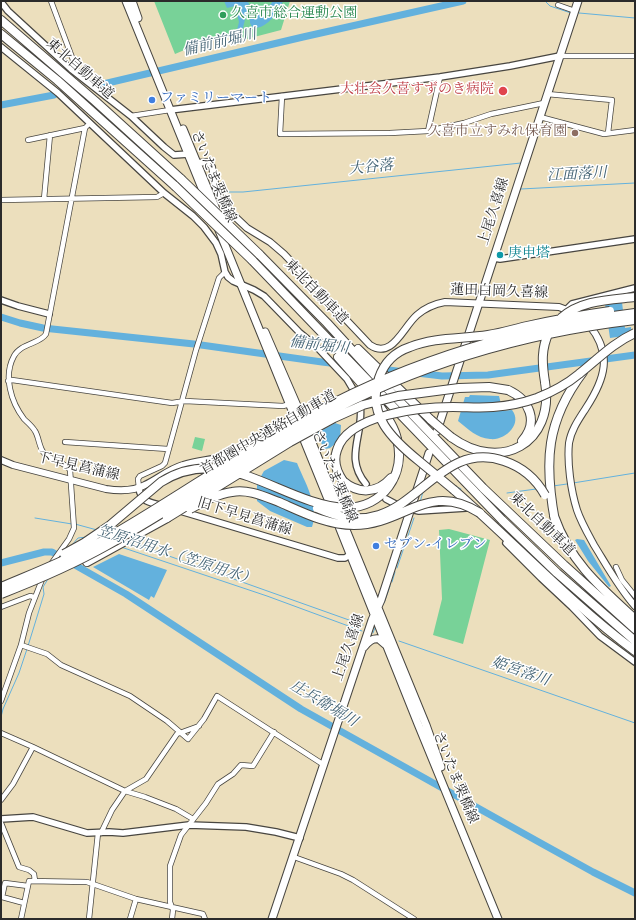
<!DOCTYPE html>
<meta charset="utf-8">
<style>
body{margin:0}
#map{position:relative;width:636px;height:920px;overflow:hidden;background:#ecdfbd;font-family:"Sorts Mill Goudy",serif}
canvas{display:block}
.frame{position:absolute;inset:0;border:2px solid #2b2b2b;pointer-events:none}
</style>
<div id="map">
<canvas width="636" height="920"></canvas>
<div class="frame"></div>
</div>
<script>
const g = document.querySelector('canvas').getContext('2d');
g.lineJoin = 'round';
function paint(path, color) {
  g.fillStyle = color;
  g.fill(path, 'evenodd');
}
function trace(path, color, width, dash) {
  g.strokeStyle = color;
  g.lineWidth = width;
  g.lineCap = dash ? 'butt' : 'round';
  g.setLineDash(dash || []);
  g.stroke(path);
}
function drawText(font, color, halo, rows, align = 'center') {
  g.font = font + ' "Sorts Mill Goudy","Noto Serif JP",serif';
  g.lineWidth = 3;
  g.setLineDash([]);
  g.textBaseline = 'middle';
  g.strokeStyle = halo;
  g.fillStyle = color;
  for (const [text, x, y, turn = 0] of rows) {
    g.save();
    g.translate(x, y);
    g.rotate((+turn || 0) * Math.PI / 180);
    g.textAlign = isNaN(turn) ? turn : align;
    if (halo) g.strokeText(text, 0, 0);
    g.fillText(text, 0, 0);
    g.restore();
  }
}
paint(new Path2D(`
 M154 1H290L281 30 231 43 228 36 222 34 175 54Z
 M195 437 205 439 202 451 192 448Z
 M449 529 490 540 463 644 433 635 442 599 439 530Z`), '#78d298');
paint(new Path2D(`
 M224 1H245L249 3 242 32 237 30 239 22 235 6 227 8Z
 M273 1H283C279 11 265 32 252 27L250 23V18L255 15 263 14Z
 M622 302 625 328 631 327 632 335 610 338 605 304Z
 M470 395 499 396 501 404 488 405V412L512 410C523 424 505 441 490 439 477 438 468 429 458 421L465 397H469Z
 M335 423 341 425 340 440 330 448 325 449 323 447 317 433Z
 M284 460 297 463C304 481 320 506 312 527H307L270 511 257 501V483L264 471Z
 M577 539 584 540 611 586 609 587 588 561 575 540Z
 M119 554 167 570 154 598 151 596 149 600 93 567Z`), '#63b1dd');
trace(new Path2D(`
 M545 1 550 6 571 13
 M579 13 635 18
 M521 189 635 183
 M222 192H243L521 163
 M573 483 635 473
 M553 486 567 484
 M457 487 461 489
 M507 493 536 489
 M420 502 423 492
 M35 518 72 524
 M75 524 97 530
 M72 545 78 538 87 537
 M138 545 363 625
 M121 547 267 596 362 631
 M397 568 414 518
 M392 582 395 572
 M384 603 390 586
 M373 633 375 628
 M399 641 635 723
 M28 646 44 594 43 587 48 579
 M1 717 3 709 19 673 27 649`), '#63b1dd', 1);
trace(new Path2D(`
 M99 85 303 37 463 1
 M1 105 54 95
 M1 317 20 323 43 328 194 344 322 362 405 372
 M417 373 442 376 488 375 635 355
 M1 563 44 552H52L126 594 301 709 537 841 593 872 635 893`), '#63b1dd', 7);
const minor = new Path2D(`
 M51 1 76 68 78 74
 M558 5 575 11
 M560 56H635
 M547 94 612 100 608 133
 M282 96 280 134 390 133 428 131 464 123 491 114 544 103
 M131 116 170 110
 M540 117 604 134 635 130
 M428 131 440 77
 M28 140 85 128
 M44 199 50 135
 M1 200 157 197 164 193
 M8 381 12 380 172 403 185 401 283 406 290 404
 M65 442 168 449
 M139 488 138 479 140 476 162 466 165 463 196 350 219 278 225 272
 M51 564 69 539 74 528 70 470C64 461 51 461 44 453 39 448 39 437 35 431 32 426 28 423 24 419 11 402 3 376 14 356 21 343 40 344 46 334L85 128 90 123
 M616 567 622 580 635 596
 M1 607 30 596 34 597
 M21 645 47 654 61 665 130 696 167 721 188 739 204 719 217 696 324 765
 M1 701 21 645 29 613 43 577
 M1 733 33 747 125 791 145 797 176 809 193 819
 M1 800 13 784 33 747
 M1 823 19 867 29 870 34 874 35 881
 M101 833 112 810 125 791 146 779 177 734 199 726
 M294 857 341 874 353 880 414 919
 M24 903 2 897 5 883 28 886
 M21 919 29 881 87 882 136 899 203 914 205 919
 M89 919 98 833
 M130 919 136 899
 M172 919 173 910 170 902V866L181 835 206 803 218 784 233 774 241 765 253 766 274 732`);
const tertiary = new Path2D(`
 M1 2 8 11 71 69 131 116 164 147 174 155 189 154
 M1 47 58 93 164 193 193 216 204 227 216 243 221 254 225 272 228 277 233 281 254 290 264 296 299 332 317 347 347 379 357 396
 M170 110 440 77 510 66 560 56
 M494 258 500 259 635 239
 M1 300 18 306 49 314
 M567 309 572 304 576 303 635 288
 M360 404C365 434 343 457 366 484
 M139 488C141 503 150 502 163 506
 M386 499 401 507 419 511 466 508
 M177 510 338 558H345L351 554
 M506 543 541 578 572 607 600 636 635 662
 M1 819 33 817 87 833 109 832 123 833 189 825 246 827 276 832 300 838`);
const secondary = new Path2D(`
 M198 163 206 162 209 163 212 167 216 188 221 199 229 211 247 228 270 242 284 254 370 345C392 360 403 327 417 315 425 308 434 304 445 302L559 307 572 312
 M589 325C613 354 605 379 586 408 579 419 571 430 569 443 567 463 571 491 577 510 581 522 588 534 594 545 607 566 619 588 635 606
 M1 460 13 465 106 489C119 491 134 491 145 485 158 479 169 469 183 465 199 460 216 460 231 454L291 419 298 416`);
const primary = new Path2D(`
 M126 1 332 509
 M132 1 138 18
 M183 129 218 214
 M265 332 301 415 339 510
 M437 431 578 1
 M336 519 418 724 498 919
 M342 520 426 725 441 767
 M364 647C368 642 372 638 379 639L386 645
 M272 919 372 620 381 600 429 453`);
const motorway = new Path2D(`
 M1 20 95 101 181 179
 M1 34 57 80 175 186
 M259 254 327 323 384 385 483 488 564 565 635 629
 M252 260 502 520 557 573 635 641
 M358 349 431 420
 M338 357 369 392
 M508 390C530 400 539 422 522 441
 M451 437C500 473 555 444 545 382
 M343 481C358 494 377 494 391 478
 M454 490C515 543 570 603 635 651
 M346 508C383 507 406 475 397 439 394 425 384 413 376 401
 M554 516C570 562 601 588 635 619
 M555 521C544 462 546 421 583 372
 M87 562 167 518`);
trace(minor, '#484641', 6);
trace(tertiary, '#484641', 8);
trace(secondary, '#484641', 8);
trace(primary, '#484641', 9);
trace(motorway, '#484641', 10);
trace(minor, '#fff', 4.5);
trace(tertiary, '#fff', 5.5);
trace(secondary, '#fff', 6);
trace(primary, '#fff', 7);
trace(motorway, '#fff', 8);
const motorwayBridge = new Path2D(`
 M181 179 259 254
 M175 186 252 260
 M561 318C581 300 609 300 635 297
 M545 382C542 363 541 349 549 332
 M431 420 451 437
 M343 481C336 471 333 461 337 450 348 414 422 407 453 407 467 407 480 408 493 407 508 406 523 403 537 398 552 392 567 384 579 374 598 359 613 343 635 333
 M454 490C443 481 431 471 419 461 393 440 366 415 379 378 384 363 395 352 410 347 434 337 463 339 488 335 501 333 514 329 527 326 554 320 582 315 610 311
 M317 508C338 517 357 522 379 515 423 501 449 442 504 461 522 467 536 479 545 495
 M190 509C203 502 217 494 232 492 248 489 263 496 279 502 302 512 327 525 354 525 404 525 428 480 480 513
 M167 518 290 442 334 418 363 405 398 396 459 388 489 387 508 390
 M64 554 84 543 109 526 161 482C227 441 282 505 346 508
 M1 587C34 573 68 560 100 542 173 501 241 451 316 412 415 359 524 327 635 313
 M1 594C37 580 72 565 106 546 178 507 244 458 316 419 414 366 524 333 635 320`);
trace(motorwayBridge, '#484641', 10, []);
trace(motorwayBridge, '#fff', 8);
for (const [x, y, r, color] of [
 [223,15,4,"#2e9e5b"],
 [503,91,5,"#e0444e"],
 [152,100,4,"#3f7fe0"],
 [575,133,4,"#8d6e63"],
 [500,255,4,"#0f9aa8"],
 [376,546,4,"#3f7fe0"]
]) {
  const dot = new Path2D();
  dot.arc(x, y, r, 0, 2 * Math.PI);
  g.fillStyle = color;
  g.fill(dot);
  trace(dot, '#fff', 1.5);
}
drawText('14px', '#27864d', '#fff', [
 ["久喜市総合運動公園",231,15]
], 'left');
drawText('14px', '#2b2b2b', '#fff', [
 ["東北自動車道",79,70,41],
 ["さいたま栗橋線",212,177,68],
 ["上尾久喜線",495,212,-72],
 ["東北自動車道",315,293,46],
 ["蓮田白岡久喜線",499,293,2],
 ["首都圏中央連絡自動車道",269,434,-30],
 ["下早見菖蒲線",78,468,13],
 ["さいたま栗橋線",333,477,68],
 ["旧下早見菖蒲線",244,518,17],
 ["東北自動車道",541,525,44],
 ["上尾久喜線",350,648,-71],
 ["さいたま栗橋線",454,778,68]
]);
drawText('14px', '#be3a42', '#fff', [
 ["大壮会久喜すずのき病院",494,91]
], 'right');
drawText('14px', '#366cbe', '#fff', [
 ["ファミリーマート",160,100],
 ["セブン-イレブン",384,546]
], 'left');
drawText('14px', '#785e54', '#fff', [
 ["久喜市立すみれ保育園",567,133]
], 'right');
drawText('14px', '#0d838f', '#fff', [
 ["庚申塔",508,255]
], 'left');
drawText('italic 15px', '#416172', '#fff', [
 ["備前前堀川",220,44,-13],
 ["大谷落",371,169,-6],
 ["江面落川",577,176,-3],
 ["備前堀川",319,347,7],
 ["笠原沼用水（笠原用水）",176,557,18],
 ["姫宮落川",520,673,19],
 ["庄兵衛堀川",323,705,31]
]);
</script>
